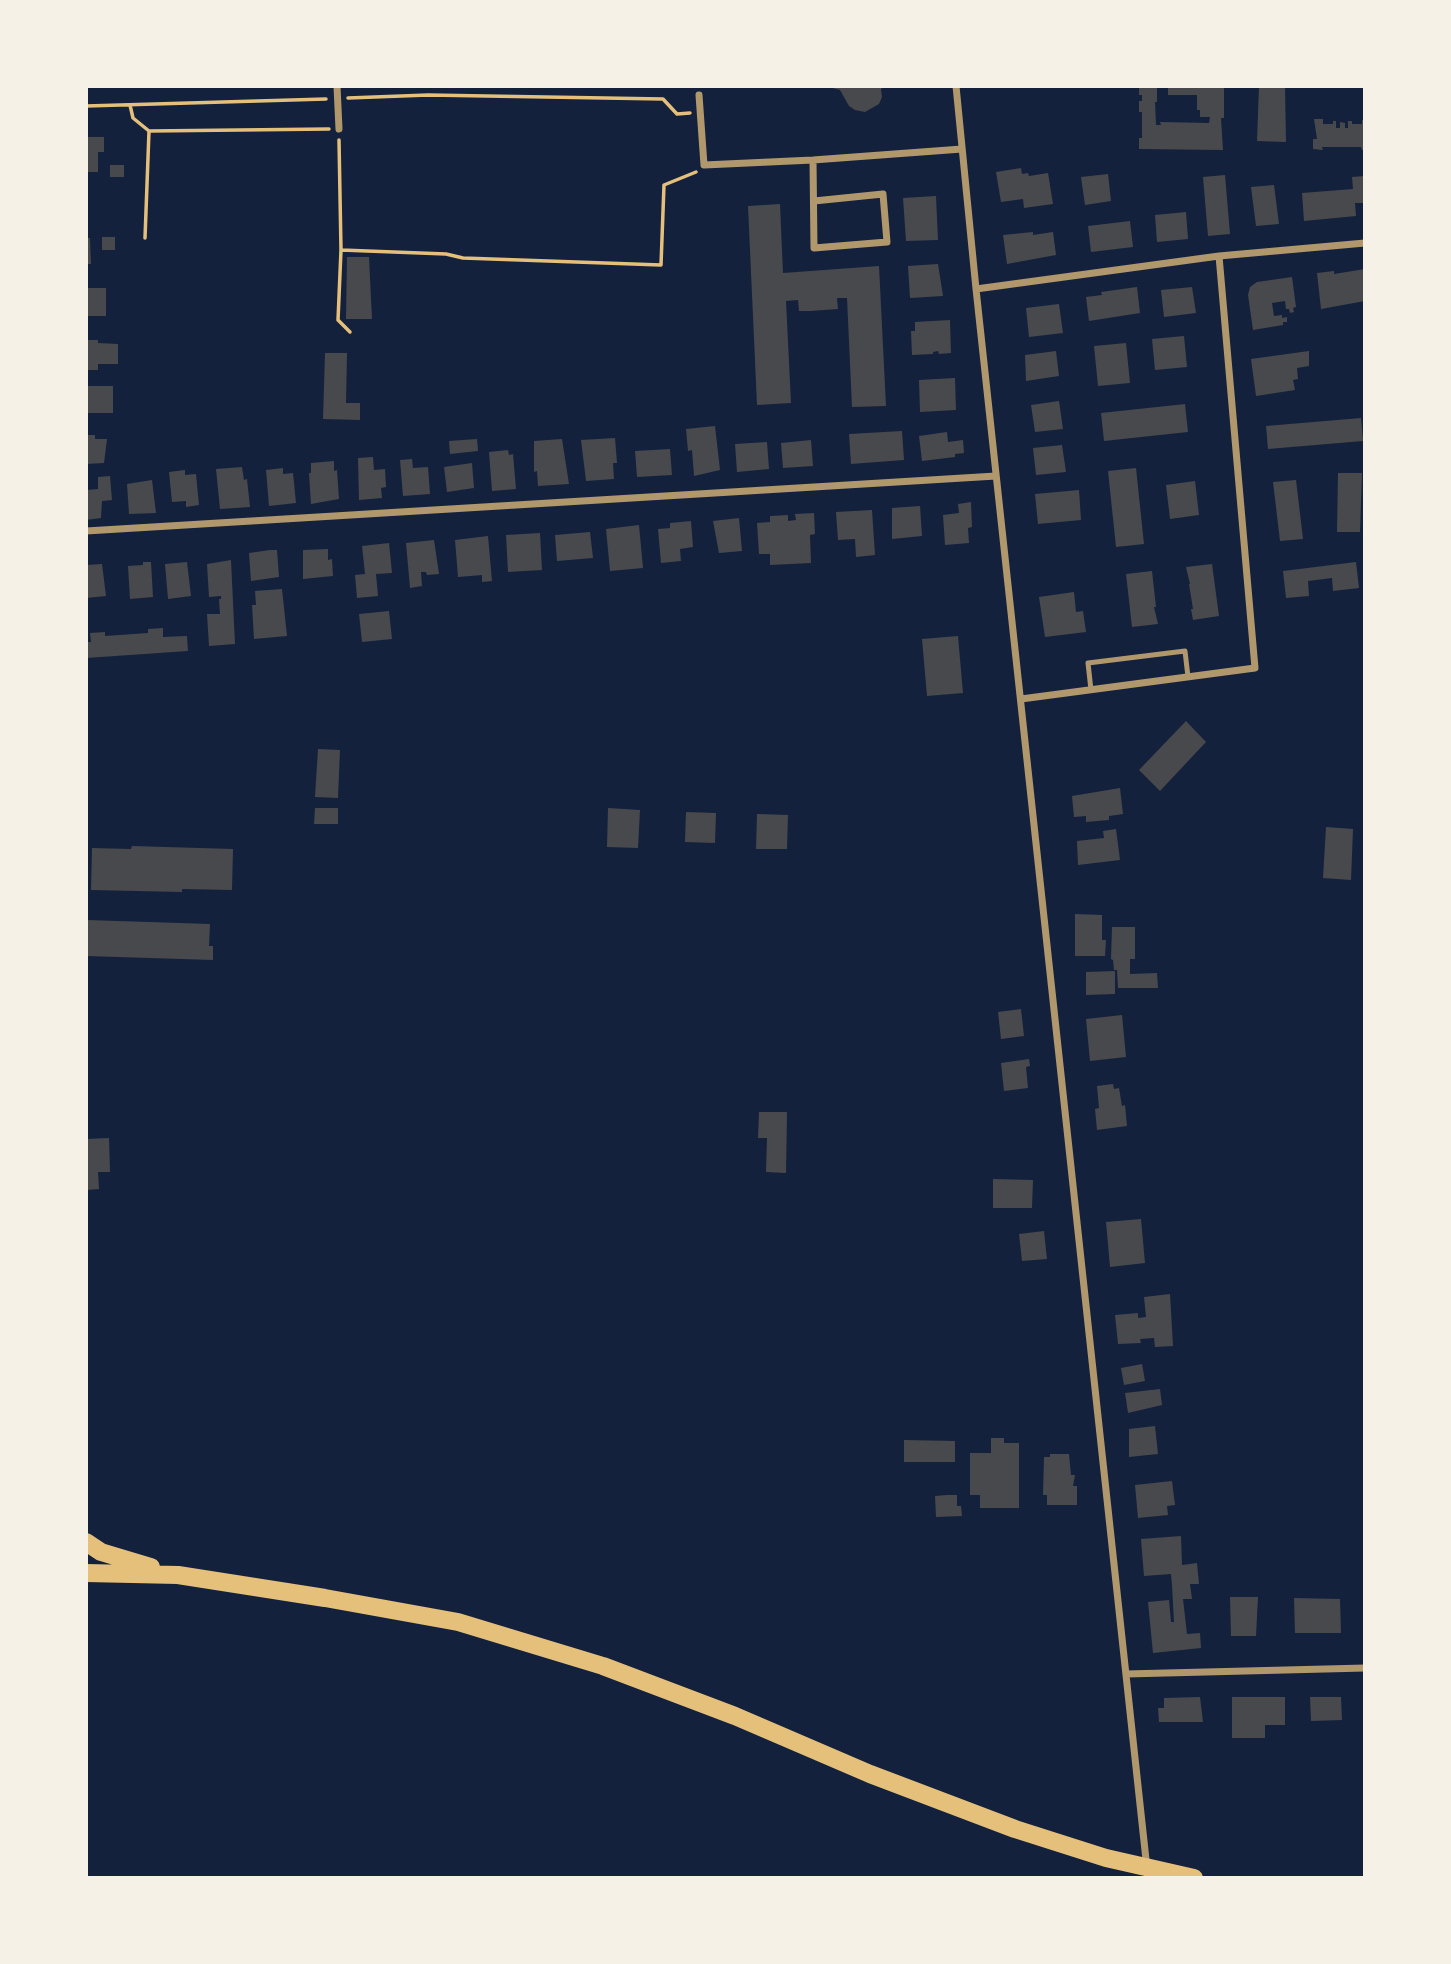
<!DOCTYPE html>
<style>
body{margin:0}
#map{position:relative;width:1451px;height:1964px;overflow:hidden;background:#14213d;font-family:Helvetica,sans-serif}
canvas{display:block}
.frame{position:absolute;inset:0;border:88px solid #f6f1e7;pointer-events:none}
</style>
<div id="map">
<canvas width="1451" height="1964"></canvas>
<div class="frame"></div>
</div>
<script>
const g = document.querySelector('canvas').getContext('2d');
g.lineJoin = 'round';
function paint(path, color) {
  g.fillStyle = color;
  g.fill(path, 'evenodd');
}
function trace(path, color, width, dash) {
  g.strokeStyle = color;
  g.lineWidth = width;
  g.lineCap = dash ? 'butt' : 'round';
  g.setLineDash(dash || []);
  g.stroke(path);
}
paint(new Path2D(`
 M825 86H885L881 89 882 97 879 104 865 112 855 110 849 106 840 90Z
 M1139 86H1157V102H1155L1156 125H1161L1160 122 1209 123 1210 117H1200V110H1197V95H1168V86H1224V118H1221L1223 150 1139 149V138H1142V112H1139V101H1142V95H1139Z
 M1259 86H1285L1286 142 1257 141Z
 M1314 119H1323V124H1333V121H1336V128H1340V122L1345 123V128H1348V121H1352V124H1362V120H1365V150H1362L1361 147H1322L1323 150 1313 149V139H1317Z
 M86 137H104V152H98V172H86Z
 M110 165H124V177H110Z
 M1021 168 1022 174 1028 173 1029 176 1048 173 1053 204 1024 208 1023 199 1001 202 996 172Z
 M1108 174 1111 201 1085 205 1081 177Z
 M1225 175 1230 234 1208 236 1203 177Z
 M1365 176V203H1355L1356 216 1304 221 1302 193 1353 189 1352 177Z
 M1274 185 1279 224 1256 226 1251 187Z
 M936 196 938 240 906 241 903 198Z
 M780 204 783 273 879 266 886 406 852 407 847 298H837L838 309 811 311H799L798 300 786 301 791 403 757 405 748 206Z
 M1186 212 1188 239 1157 242 1155 215Z
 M1130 221 1133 247 1091 252 1088 226Z
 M1033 232V235L1053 232 1056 255 1007 264 1003 235Z
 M102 237H115V250H102Z
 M86 238H90L91 264H86Z
 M347 257H369L372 319H346Z
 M938 264 943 296 910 298 908 266Z
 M1365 269V301L1321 309 1317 273 1334 271V274Z
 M1292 277 1296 307 1293 308 1294 312 1290 313 1289 309H1286L1285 301 1272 303 1274 316 1282 315V318L1287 317V322H1283V325L1253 330 1248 295 1250 287 1257 282Z
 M1137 287 1140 313 1089 321 1086 297 1102 295 1101 292Z
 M1192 287 1196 313 1164 317 1161 290Z
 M86 288H106V316H86Z
 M1059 304 1063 333 1029 337 1026 308Z
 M950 320 951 353 939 354 938 351 933 352V354L912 355 911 331H915V322Z
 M1184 336 1187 367 1155 370 1152 339Z
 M86 340H98V343L118 344V364H98V370H86Z
 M1126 343 1130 383 1098 386 1094 346Z
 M1056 351 1059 376 1026 381 1025 355Z
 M1309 351V366L1297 368 1298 379 1293 380 1295 390 1256 396 1251 359Z
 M325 353H347L346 403H360V420L323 419Z
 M955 378 956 410 920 412 919 380Z
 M86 386H113V413H86Z
 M1059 401 1063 429 1035 432 1031 405Z
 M1185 404 1188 432 1104 441 1101 413Z
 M1361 418 1363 441 1268 449 1266 426Z
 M715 426 720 470 694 476 692 450 688 451 686 429Z
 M902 431 904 460 851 464 849 434Z
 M947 432 948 442 963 440 964 453 955 454V457L922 461 919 436Z
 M86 435H95V439H107L104 463 86 464Z
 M615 438 617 463H613L614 479 586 481 581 440Z
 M477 439 478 451 450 454 449 441Z
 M562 439 569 484 538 486 537 471 534 472V441Z
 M811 440 813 466 783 468 781 443Z
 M767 442 769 469 737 472 735 444Z
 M1062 445 1066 472 1036 475 1033 448Z
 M670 449 672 475 637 477 635 451Z
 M508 450 509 455 513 454 516 489 492 491 489 452Z
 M373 457 374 470 385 469 386 487 381 488 382 498 359 500 358 458Z
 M412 459 413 468 428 467 430 494 403 496 400 460Z
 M334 461V471L337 470 339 499 311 504 309 473H311V463Z
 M472 463 474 488 447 492 444 467Z
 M242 467 244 480 247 479 250 507 220 509 216 469Z
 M283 468V474L293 473 296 503 269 506 266 470Z
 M1136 468 1144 544 1116 547 1108 471Z
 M185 470V475L196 474 199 505 186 507V501L172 502 169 472Z
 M1338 473H1362L1360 532H1337Z
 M110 476 112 500 102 501 101 518 86 520V490L98 489V477Z
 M152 480 156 513 129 514 127 484Z
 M1296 480 1303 539 1280 541 1273 482Z
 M1195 481 1199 515 1170 519 1166 485Z
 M1079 490 1081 520 1038 524 1035 494Z
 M971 502 972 527 968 528 969 543 945 545 943 515 959 513 958 504Z
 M920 506 922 536 892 539V508Z
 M872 510 875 555 856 557 855 539 838 540 836 512Z
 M814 513 815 534 810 535 811 563 770 565V554H759L757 523 770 522V516L788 515V521L796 520 795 514Z
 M739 518 742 551 719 553 713 521Z
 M691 521 693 547 680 549 681 561 661 563 658 529 670 528V523Z
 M639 525 643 568 610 571 606 529Z
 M590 532 593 558 557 561 555 535Z
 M540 533 542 570 508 572 506 535Z
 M488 536 492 581 482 582V575L458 577 455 540Z
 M434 540 439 574 427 575 426 572H421L422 586 410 588 406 543Z
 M389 543 392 573 376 574 378 596 357 598 355 575 365 574 362 546Z
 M328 549V560L332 559 333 576 303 579V550Z
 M270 550H277L279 577 251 581 249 553Z
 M231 560 235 644 209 646 207 614H220L219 599H221V596L209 597 207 564Z
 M143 562H151L153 597 130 599 128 566 143 565Z
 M187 562 191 596 168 599 165 564Z
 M1356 562 1359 588 1333 591 1332 578 1308 581 1309 596 1286 598 1283 571Z
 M102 564 106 596 86 598V565Z
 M1212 564 1219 616 1193 620 1191 609H1193L1189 584H1190L1186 567Z
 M1152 571 1156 607H1154L1158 624 1132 627 1126 574Z
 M282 589 287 636 254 639 252 605H256L255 591Z
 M1074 592 1076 612 1083 611 1086 632 1045 637 1039 597Z
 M389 611 392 639 362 642 359 614Z
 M163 628V637L187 636 188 651 86 658V642H91L90 633 105 632V636L148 633V629Z
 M958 636 963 693 927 696 922 639Z
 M1186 721 1206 742 1160 791 1139 770Z
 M318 749 340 750 338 798 315 797Z
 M1120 788 1123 814 1109 816V820L1086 822V816L1074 817 1072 796Z
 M315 808H338V824H314Z
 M608 808 640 810 638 848 607 847Z
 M686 812 716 813 715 843 685 842Z
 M757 814 788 815 787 849H756Z
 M1326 827 1353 829 1351 880 1323 878Z
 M1116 829 1120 860 1078 865 1077 841 1104 838 1103 831Z
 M132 846 233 849 232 890 182 889V892L91 890 92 848 131 849Z
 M1075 914 1102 915V940H1106L1105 956H1075Z
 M87 920 210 924 209 946H213V960L86 956Z
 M1112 927H1135V959H1130V974L1157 973 1158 988H1118L1117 970H1114L1113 960 1111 959Z
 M1115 971V994L1086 995V972Z
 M1021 1009 1024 1036 1001 1039 998 1012Z
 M1122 1015 1126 1057 1090 1061 1086 1019Z
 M1029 1059 1030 1066 1026 1067 1028 1088 1004 1091 1001 1063Z
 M1113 1084 1114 1089 1119 1088 1122 1106 1125 1105 1127 1126 1097 1130 1095 1109 1099 1108 1097 1086Z
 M759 1112H787L786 1173 766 1172 767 1138H758Z
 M109 1138 110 1172H98L99 1189 86 1190V1139Z
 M993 1179 1033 1180 1032 1208H993Z
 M1141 1219 1145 1263 1110 1267 1106 1222Z
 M1044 1231 1047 1259 1022 1261 1019 1234Z
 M1170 1294 1173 1346 1155 1347 1154 1338 1140 1339 1141 1343 1118 1344 1115 1315 1138 1313V1318L1146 1317 1144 1297Z
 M1142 1364 1145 1381 1124 1385 1121 1368Z
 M1160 1389 1162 1405 1128 1413 1125 1393Z
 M1155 1426 1158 1454 1129 1457V1429Z
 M991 1438H1004V1443H1019V1508H980V1495H970V1453H991Z
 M904 1440 955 1441V1462H904Z
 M1050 1454H1069L1071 1475H1075L1073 1486H1077V1505H1047V1495H1043L1044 1457H1050Z
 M1172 1481 1175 1505 1167 1506 1168 1515 1138 1518 1135 1485Z
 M947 1495H957V1506H961L962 1516 936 1517 935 1496Z
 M1181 1536 1182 1565 1197 1563 1199 1584H1190L1192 1599H1183L1187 1634 1200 1633 1201 1648 1153 1653 1148 1602 1169 1600 1171 1622H1174L1172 1585 1171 1574 1144 1576 1141 1539Z
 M1230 1597H1258L1256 1636H1231Z
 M1294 1598 1340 1599 1341 1633H1295Z
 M1200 1697 1203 1722H1159L1158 1708H1164V1698Z
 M1232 1697H1285V1725H1265V1738H1232Z
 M1310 1697H1341L1342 1720 1311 1721Z`), '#48494c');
trace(new Path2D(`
 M348 98 428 95 663 99 677 114 690 113
 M130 105 133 118 149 131
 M86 106 326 99
 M339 140 341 250
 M145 238 149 131 329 129
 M350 332 338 320 341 250 446 254 463 258 661 265 664 185 696 172`), '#e5c07b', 3.5);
trace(new Path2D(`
 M1091 690 1088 663 1185 651 1188 677`), '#b1986c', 5);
trace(new Path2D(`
 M337 86 339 129
 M956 86 976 289 1148 1878
 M699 95 704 165 813 160 962 149
 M813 160 814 248 887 242 883 194 814 201
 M976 289 1219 256 1365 243
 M86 531 996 476
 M1021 699 1255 668 1219 256
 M1126 1674 1365 1668`), '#b1986c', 7);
trace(new Path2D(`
 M86 1542 101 1552 151 1567
 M86 1573 178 1575 325 1598 458 1622 603 1666 735 1716 870 1774 1015 1829 1106 1858 1194 1878`), '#e5c07b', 18);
</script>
